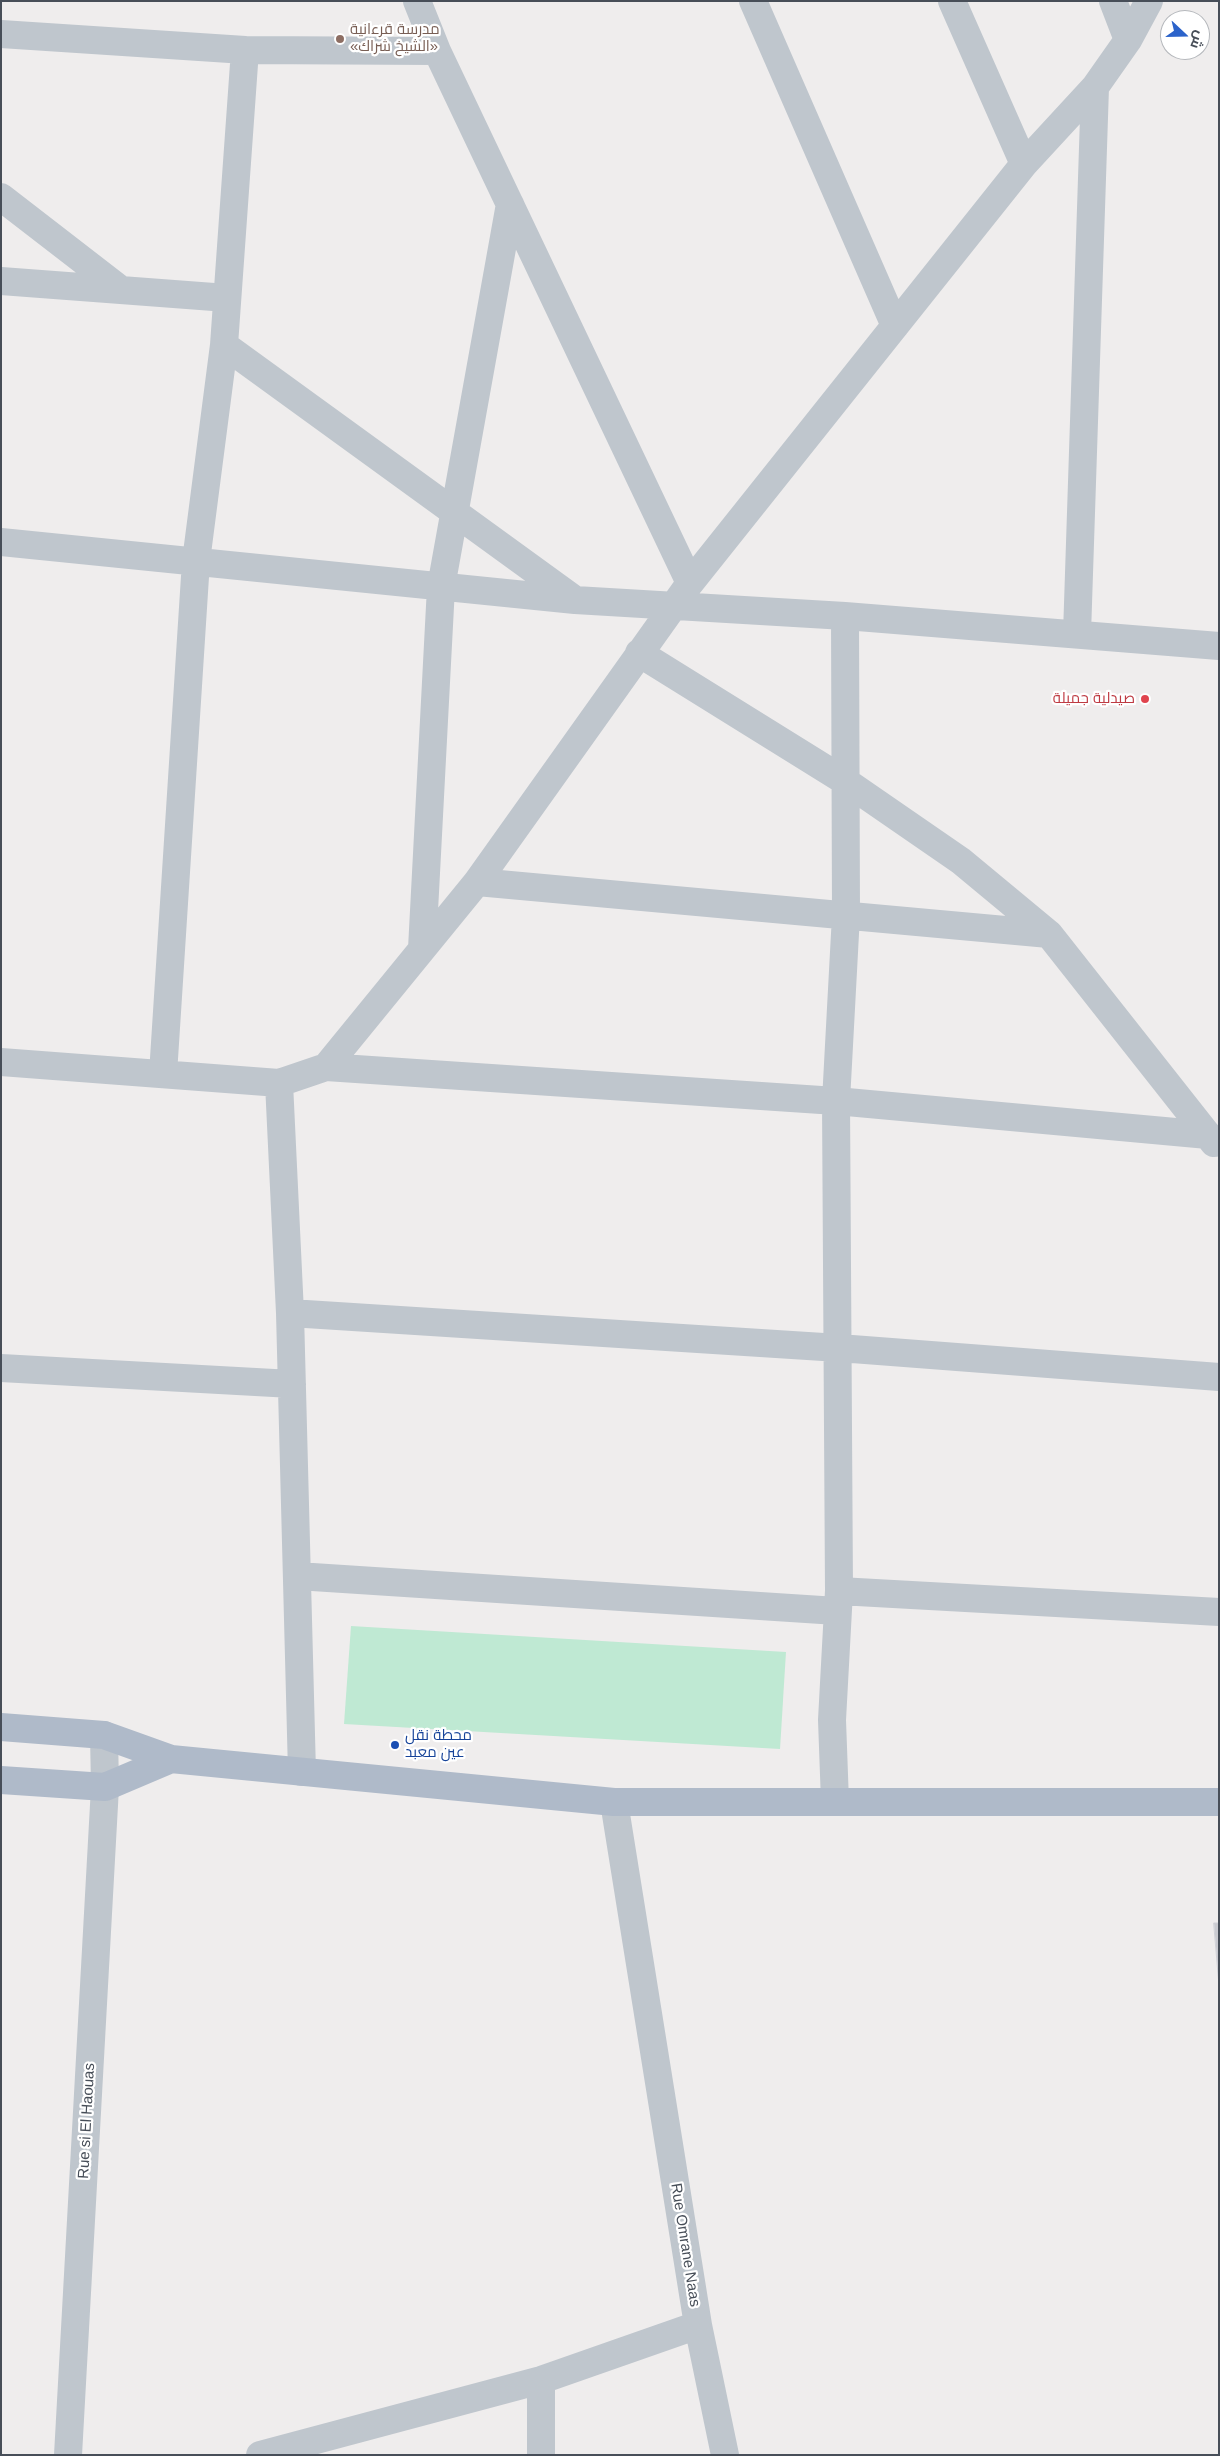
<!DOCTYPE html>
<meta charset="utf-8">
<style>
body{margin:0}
#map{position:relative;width:1220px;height:2456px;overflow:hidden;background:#efeded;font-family:Arial,Cairo,sans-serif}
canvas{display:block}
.frame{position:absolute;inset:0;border:2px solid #474e58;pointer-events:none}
.north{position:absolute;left:1160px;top:10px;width:50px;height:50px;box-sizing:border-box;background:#fff;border:1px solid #b5b8bc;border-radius:50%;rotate:111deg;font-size:14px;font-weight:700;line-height:20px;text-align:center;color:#474e58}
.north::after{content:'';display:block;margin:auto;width:18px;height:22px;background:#2c63ca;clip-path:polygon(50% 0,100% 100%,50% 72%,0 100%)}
</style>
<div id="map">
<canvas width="1220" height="2456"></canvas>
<div class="frame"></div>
<div class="north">ش</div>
</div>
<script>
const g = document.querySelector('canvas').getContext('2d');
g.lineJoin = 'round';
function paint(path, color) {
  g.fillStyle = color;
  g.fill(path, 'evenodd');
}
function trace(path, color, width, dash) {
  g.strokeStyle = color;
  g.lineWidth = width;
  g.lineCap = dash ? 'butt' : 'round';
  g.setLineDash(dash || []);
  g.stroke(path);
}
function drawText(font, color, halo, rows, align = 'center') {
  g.font = font + ' Arial,Cairo,sans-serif';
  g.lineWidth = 4.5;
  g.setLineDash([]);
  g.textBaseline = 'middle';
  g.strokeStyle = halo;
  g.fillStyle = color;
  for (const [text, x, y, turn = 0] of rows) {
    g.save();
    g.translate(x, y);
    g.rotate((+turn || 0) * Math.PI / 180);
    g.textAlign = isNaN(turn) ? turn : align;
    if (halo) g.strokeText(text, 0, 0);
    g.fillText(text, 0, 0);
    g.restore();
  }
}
paint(new Path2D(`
 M351 1626 786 1652 780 1749 344 1724Z`), '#bfe9d3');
const building = new Path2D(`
 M1214 1923H1219V1985Z`);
paint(building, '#cacbd1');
trace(building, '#d1d2d8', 1);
trace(new Path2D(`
 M417 1 437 51 690 583
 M753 1 895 326
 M952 1 1024 164
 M1113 1 1128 40
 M1 34 245 50 437 51
 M1 197 120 289
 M1 281 227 298
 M224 345 574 599
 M1 542 575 600 845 616 1219 646
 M1077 634 1095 87
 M639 653 845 781 961 861 1049 934 1214 1143
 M477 882 1049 934
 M422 949 441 587 510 204
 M1 1062 279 1083 326 1067 477 882 690 583 1024 164 1095 87 1128 40 1149 1
 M326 1067 836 1101 1208 1135
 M163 1074 196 561 224 345 245 50
 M279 1083 290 1313 302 1772
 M290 1313 839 1348 1219 1377
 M1 1368 292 1384
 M297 1576 837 1611
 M839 1591 1219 1612
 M835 1802 832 1720 839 1591 836 1101 846 915 845 616
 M698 2325 725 2455
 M68 2455 105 1787 104 1735
 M260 2455 541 2380 698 2325 614 1802
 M541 2455V2380`), '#bfc6cd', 28);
trace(new Path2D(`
 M1 1727 104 1735 171 1759 614 1802H1219
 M1 1780 105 1787 171 1759`), '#afbac9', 28);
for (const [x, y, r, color] of [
 [340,39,5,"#8d6e63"],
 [1145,699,5,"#e0444e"],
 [395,1745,5,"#1a4fb4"]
]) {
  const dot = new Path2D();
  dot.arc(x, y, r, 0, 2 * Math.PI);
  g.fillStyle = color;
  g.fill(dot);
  trace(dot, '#fff', 2);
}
drawText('15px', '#785e54', '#fff', [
 ["مدرسة قرءانية",350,30],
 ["«الشيخ شراك»",350,47]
], 'left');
drawText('15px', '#be3a42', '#fff', [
 ["صيدلية جميلة",1135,699]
], 'right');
drawText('15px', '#164399', '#fff', [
 ["محطة نقل",405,1736],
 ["عين معبد",405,1753]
], 'left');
drawText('15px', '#474e58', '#fff', [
 ["Rue si El Haouas",87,2121,-87],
 ["Rue Omrane Naas",685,2245,81]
]);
</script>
